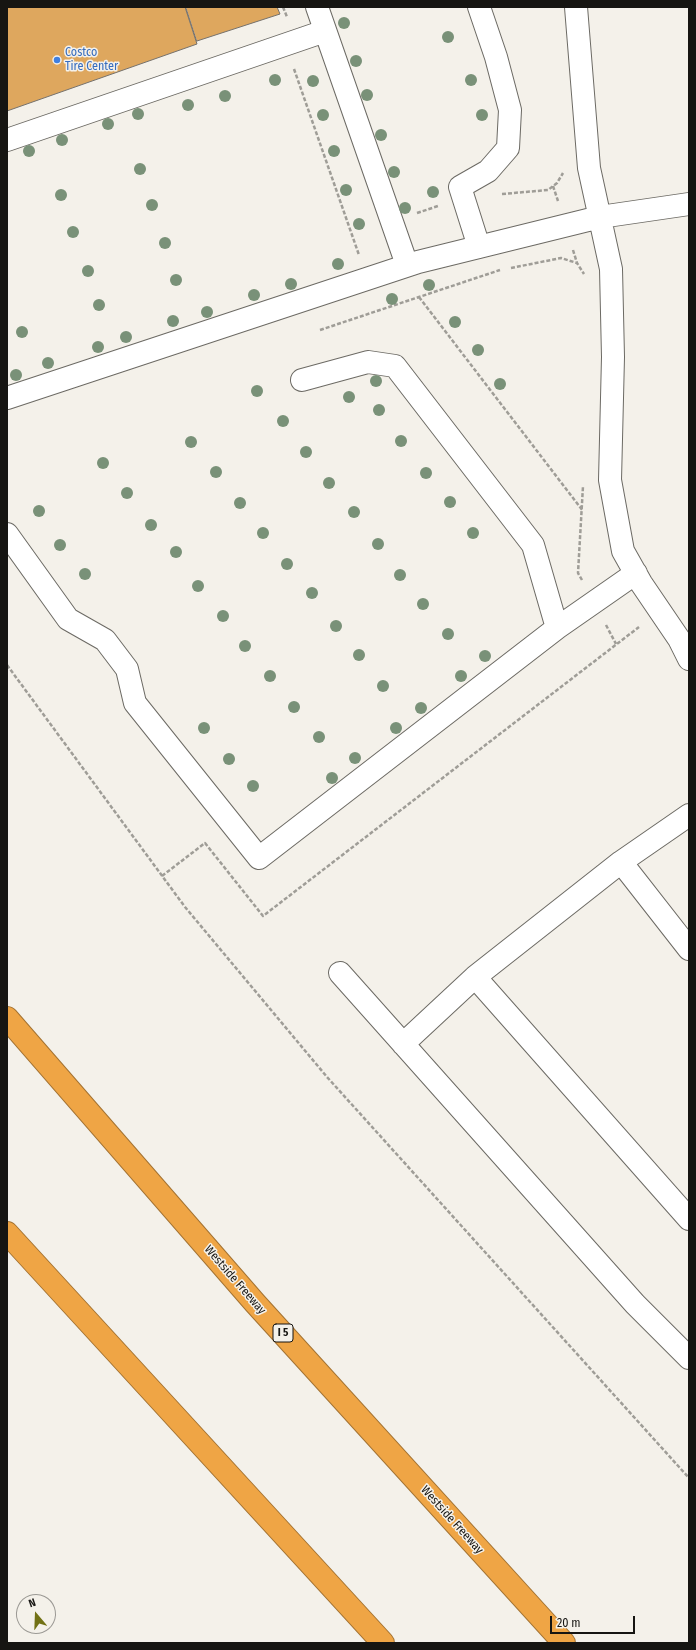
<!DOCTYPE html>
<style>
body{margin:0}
#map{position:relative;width:696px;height:1650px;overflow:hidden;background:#f4f1ea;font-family:"Fira Sans Condensed",sans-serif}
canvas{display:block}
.frame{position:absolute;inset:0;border:8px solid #161512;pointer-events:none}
.north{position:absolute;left:16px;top:1594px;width:40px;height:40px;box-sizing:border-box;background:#f4f1ea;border:1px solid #9b9994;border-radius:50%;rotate:341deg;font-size:11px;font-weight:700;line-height:16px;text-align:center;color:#161512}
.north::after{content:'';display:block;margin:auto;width:14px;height:18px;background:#727115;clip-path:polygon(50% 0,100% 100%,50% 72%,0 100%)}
.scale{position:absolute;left:550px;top:1616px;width:85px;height:18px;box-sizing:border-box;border:2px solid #161512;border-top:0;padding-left:5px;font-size:12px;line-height:14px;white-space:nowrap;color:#161512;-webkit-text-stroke:3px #f4f1ea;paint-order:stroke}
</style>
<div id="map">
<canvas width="696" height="1650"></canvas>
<div class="frame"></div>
<div class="north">N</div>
<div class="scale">20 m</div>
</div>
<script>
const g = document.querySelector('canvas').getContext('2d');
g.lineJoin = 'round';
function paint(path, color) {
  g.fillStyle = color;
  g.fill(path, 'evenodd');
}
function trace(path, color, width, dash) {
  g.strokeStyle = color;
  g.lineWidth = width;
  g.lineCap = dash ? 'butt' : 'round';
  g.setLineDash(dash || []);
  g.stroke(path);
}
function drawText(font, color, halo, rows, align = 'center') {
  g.font = font + ' "Fira Sans Condensed",sans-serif';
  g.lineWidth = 3;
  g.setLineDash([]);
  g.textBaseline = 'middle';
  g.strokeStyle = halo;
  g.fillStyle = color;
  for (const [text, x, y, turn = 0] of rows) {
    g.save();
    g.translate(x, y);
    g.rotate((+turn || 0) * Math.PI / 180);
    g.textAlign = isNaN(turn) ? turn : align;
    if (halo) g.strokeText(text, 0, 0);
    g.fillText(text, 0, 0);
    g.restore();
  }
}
const building = new Path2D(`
 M7 7H185L197 44 7 111Z
 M186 7H277L280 14 197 41Z`);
paint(building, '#dea75e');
trace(building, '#75716c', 1);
const minor = new Path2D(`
 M317 7 407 265
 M576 7 589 168 611 269 613 357 610 480 623 551 641 583 679 639 689 659
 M7 140 325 31
 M479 247 460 187 488 171 508 148 510 110 496 57 479 7
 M7 398 418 262 600 217 689 204
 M7 534 68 619 105 640 127 669 135 703 259 858 557 628 533 545 395 366 368 362 302 380
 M557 628 636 573
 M621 862 689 815
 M689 949 621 862 475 977 689 1219
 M340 973 635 1304 689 1358
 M403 1044 475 977`);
const highway = new Path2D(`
 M7 1018 255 1303 564 1643
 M7 1233 383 1643`);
trace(minor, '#6c6a64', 24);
trace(highway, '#a37333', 24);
trace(new Path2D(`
 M283 7 287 17
 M294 69 359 255
 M553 186 558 201
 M502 194 548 190 557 183 563 173
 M417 213 438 206
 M573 250 577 263
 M511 268 561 258 577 263 584 274
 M419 297 583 511
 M320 330 500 270
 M582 580 578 573 583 486
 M606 625 616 644
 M7 665 185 907 327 1077 689 1478
 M162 876 205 843 263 916 639 627`), '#9f9d97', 2.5, [4, 2]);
trace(minor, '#fff', 22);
trace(highway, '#efa545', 22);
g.fillStyle = '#799178';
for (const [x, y] of [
 [344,23],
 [448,37],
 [356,61],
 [275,80],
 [471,80],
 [313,81],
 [367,95],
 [225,96],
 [188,105],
 [138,114],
 [323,115],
 [482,115],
 [108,124],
 [381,135],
 [62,140],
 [29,151],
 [334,151],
 [140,169],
 [394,172],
 [346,190],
 [433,192],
 [61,195],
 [152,205],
 [405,208],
 [359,224],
 [73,232],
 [165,243],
 [338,264],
 [88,271],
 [176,280],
 [291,284],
 [429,285],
 [254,295],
 [392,299],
 [99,305],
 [207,312],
 [173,321],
 [455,322],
 [22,332],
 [126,337],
 [98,347],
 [478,350],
 [48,363],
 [16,375],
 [376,381],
 [500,384],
 [257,391],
 [349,397],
 [379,410],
 [283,421],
 [401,441],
 [191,442],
 [306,452],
 [103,463],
 [216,472],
 [426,473],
 [329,483],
 [127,493],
 [450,502],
 [240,503],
 [39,511],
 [354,512],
 [151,525],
 [263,533],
 [473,533],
 [378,544],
 [60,545],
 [176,552],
 [287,564],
 [85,574],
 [400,575],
 [198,586],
 [312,593],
 [423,604],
 [223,616],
 [336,626],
 [448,634],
 [245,646],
 [359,655],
 [485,656],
 [270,676],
 [461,676],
 [383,686],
 [294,707],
 [421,708],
 [204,728],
 [396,728],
 [319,737],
 [355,758],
 [229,759],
 [332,778],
 [253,786]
]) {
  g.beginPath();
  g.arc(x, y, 6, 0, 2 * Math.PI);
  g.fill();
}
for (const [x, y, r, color] of [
 [57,60,4,"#3f7fe0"]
]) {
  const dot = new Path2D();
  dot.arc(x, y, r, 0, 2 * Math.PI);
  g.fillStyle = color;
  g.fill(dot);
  trace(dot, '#f4f1ea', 1.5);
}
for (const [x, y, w] of [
 [283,1333,20]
]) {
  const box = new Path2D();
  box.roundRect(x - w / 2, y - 9, w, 18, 3);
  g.fillStyle = '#f4f1ea';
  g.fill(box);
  trace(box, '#161512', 1);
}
drawText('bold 11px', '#161512', null, [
 ["I 5",283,1333]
]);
drawText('12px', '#366cbe', '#f4f1ea', [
 ["Costco",65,53],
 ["Tire Center",65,67]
], 'left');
drawText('12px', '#161512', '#f4f1ea', [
 ["Westside Freeway",235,1280,49],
 ["Westside Freeway",452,1520,48]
]);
</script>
